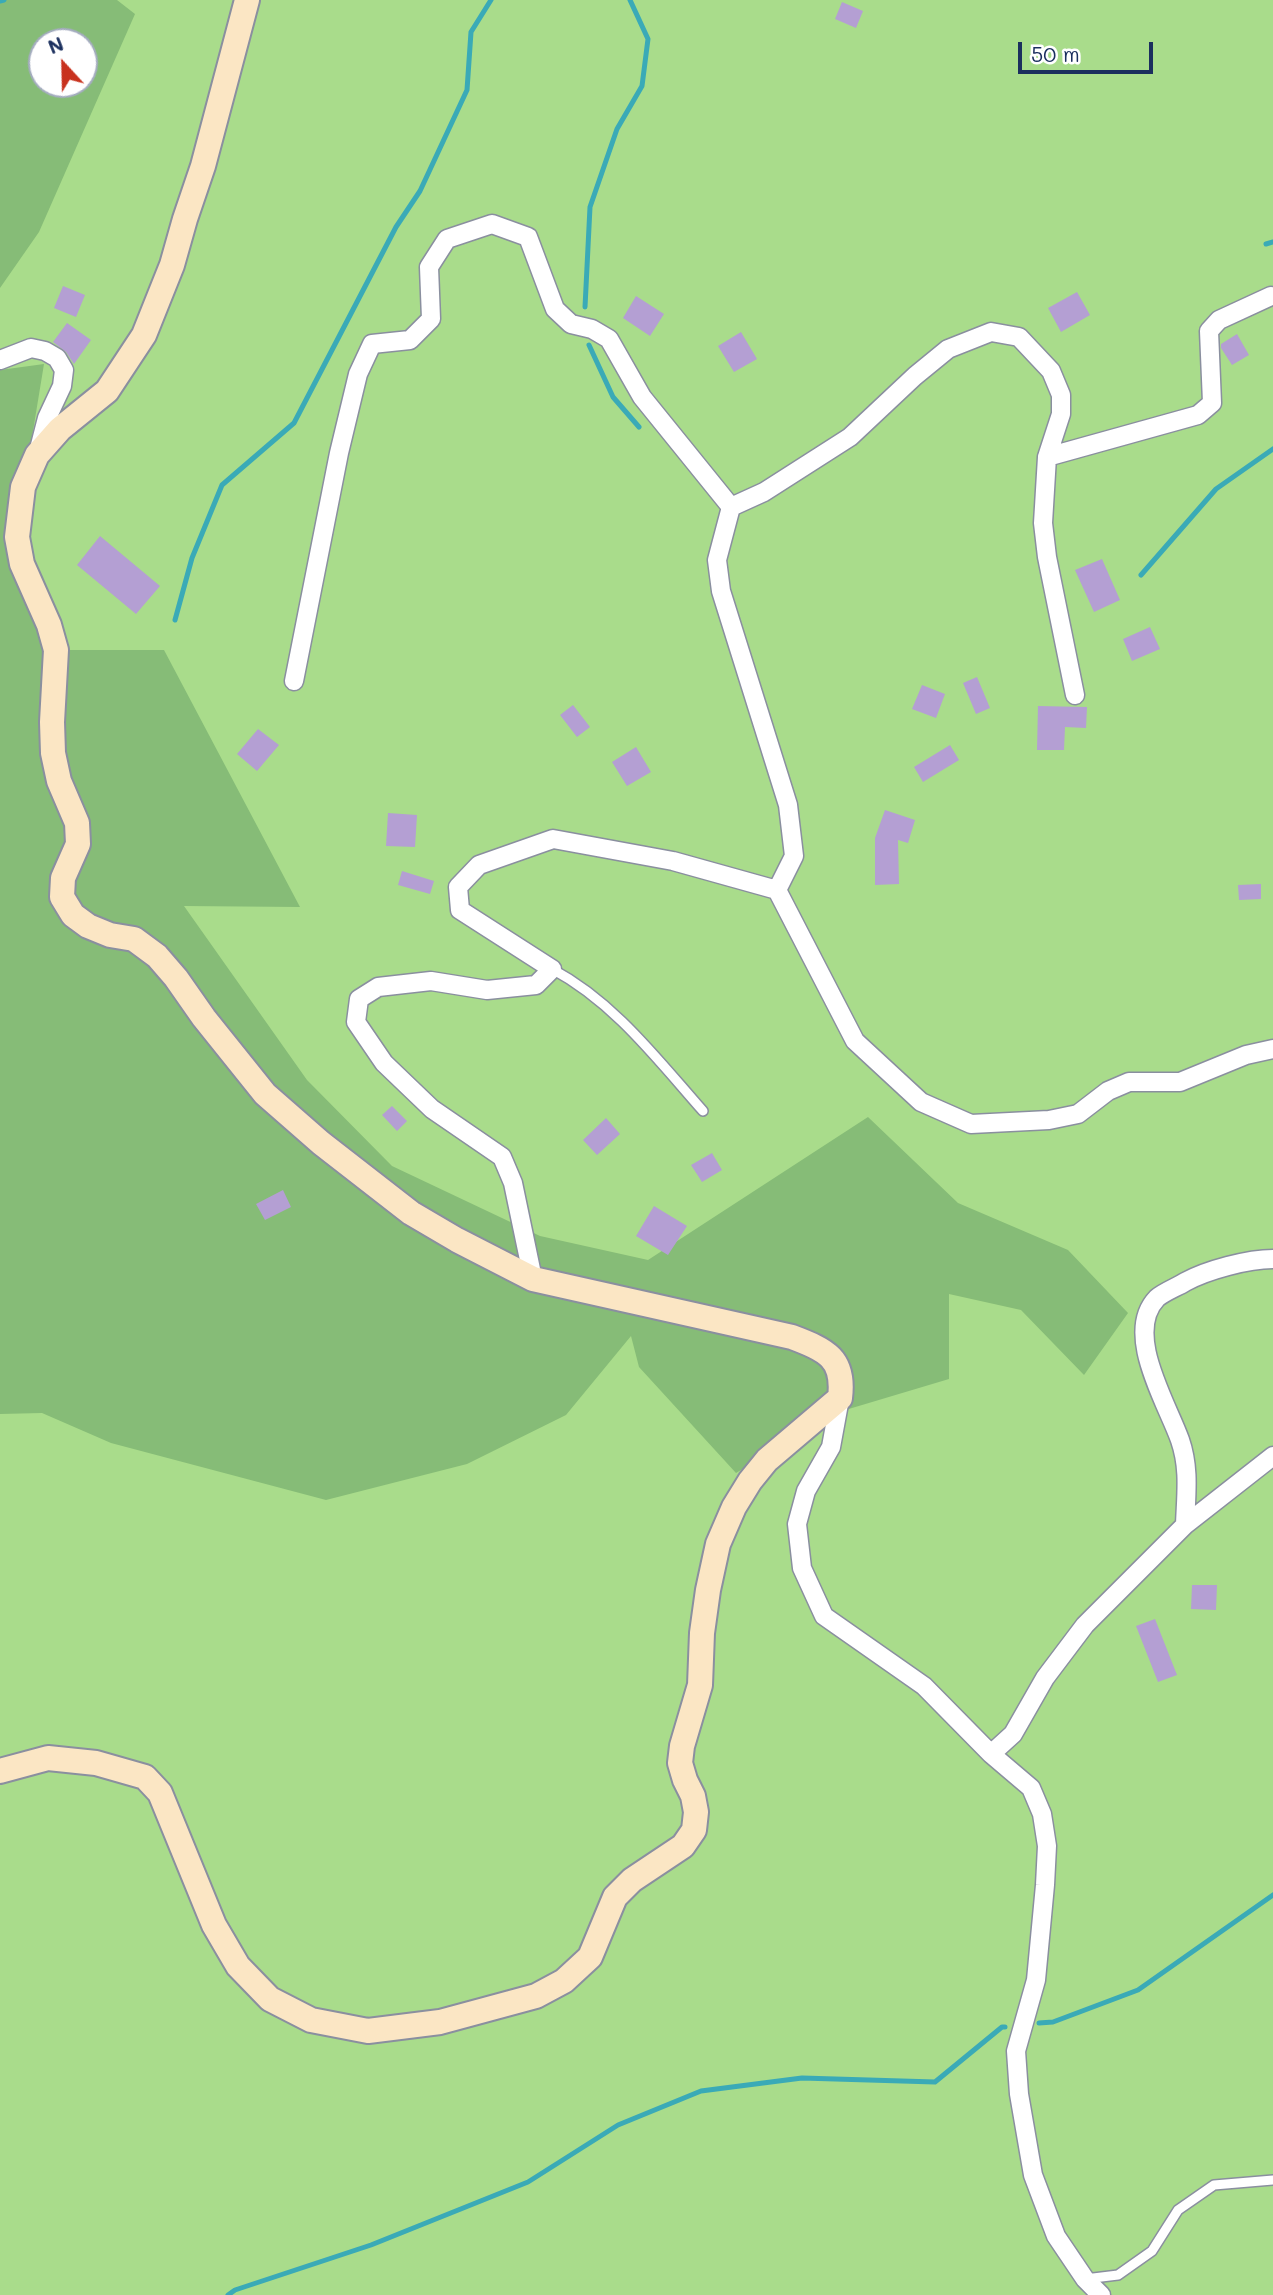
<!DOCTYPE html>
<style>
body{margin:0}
#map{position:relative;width:1273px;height:2295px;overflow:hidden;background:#f8efe0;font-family:Mali,sans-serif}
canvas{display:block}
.north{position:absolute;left:28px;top:28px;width:70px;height:70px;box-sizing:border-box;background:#fff;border:2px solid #a4acbf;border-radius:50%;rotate:338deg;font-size:19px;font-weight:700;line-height:28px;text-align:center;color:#1b2f5e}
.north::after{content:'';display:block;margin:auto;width:24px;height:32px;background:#c8321e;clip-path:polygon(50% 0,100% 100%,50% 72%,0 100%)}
.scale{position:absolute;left:1018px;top:42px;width:135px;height:32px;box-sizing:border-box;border:4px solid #1b2f5e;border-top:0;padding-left:9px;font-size:21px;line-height:24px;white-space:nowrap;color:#1b2f5e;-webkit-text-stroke:5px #fff;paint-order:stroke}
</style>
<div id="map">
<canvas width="1273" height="2295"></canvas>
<div class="north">N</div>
<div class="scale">50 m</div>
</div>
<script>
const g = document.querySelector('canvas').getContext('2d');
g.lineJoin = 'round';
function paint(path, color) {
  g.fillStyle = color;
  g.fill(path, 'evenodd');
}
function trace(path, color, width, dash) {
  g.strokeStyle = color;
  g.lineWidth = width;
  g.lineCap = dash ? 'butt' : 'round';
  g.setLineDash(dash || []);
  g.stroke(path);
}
paint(new Path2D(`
 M0 0H1273V2295H0ZM42 42H84V84H42Z`), '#a9dc8b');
paint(new Path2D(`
 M0 0H117L135 14 39 232 0 288ZM84 42V84H42V42Z
 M44 364 19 516 56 650H164L300 907 184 906 307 1080 392 1166 540 1236 648 1260 868 1117 958 1203 1068 1250 1128 1313 1084 1375 1021 1310 949 1294V1379L832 1414 736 1473 639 1367 631 1336 566 1415 467 1464 326 1500 111 1443 42 1413 0 1414V370Z`), '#86bc77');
trace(new Path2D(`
 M0 1 4 0
 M1266 244 1273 242
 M585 307 590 207 617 129 642 86 648 39 630 0
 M589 345 613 397 639 427
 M1141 575 1216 489 1273 449
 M175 620 192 558 222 485 294 423 396 227 420 191 467 90 471 32 491 0
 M1039 2023 1053 2022 1138 1990 1273 1895
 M228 2295 235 2290 371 2245 528 2182 618 2125 701 2091 802 2078 935 2082 1002 2027H1005`), '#3aaab7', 5);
paint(new Path2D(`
 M842 2 863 11 856 28 835 19Z
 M63 286 85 295 76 317 54 308Z
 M1077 292 1090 315 1061 332 1048 308Z
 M636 296 664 314 650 336 623 318Z
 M67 323 91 340 74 364 66 352 53 342Z
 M741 332 757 359 734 372 718 346Z
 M1237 334 1249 355 1232 365 1221 348V344Z
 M100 536 160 586 136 614 77 565Z
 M1102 559 1120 600 1094 612 1075 570Z
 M1150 627 1160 649 1132 661 1123 639Z
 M977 677 990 708 976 714 963 683Z
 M922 685 945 694 936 718 912 709Z
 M573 705 590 727 577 737 560 715Z
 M1038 706 1087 707 1086 728 1065 727 1064 750H1037Z
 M258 729 279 745 257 771 237 754Z
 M950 745 959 760 923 782 914 767Z
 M636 747 651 772 627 786 612 762Z
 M885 810 915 820 908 843 898 840 899 884 875 885V838Z
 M388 813 417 815 415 847 386 846Z
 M402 871 434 881 430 894 398 885Z
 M1261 884V899L1239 900 1238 885Z
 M392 1106 407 1121 397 1131 382 1115Z
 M606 1118 620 1134 597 1155 583 1140Z
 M712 1153 722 1170 702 1182 691 1165Z
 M283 1190 291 1207 265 1220 256 1204Z
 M654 1206 687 1226 668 1255 636 1236Z
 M1192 1585H1217L1216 1610 1191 1609Z
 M1155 1619 1177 1675 1158 1682 1136 1626Z`), '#b49fd3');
const lane = new Path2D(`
 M552 969C614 1002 657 1059 703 1111
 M1085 2279 1118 2275 1152 2251 1178 2210 1214 2185 1273 2180`);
const street = new Path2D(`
 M0 360 31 348 45 351 57 358 64 370 62 386 47 418 39 449
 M1047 457 1198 415 1212 403 1209 331 1219 320 1271 296
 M731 507 764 492 850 437 915 376 948 349 991 332 1019 337 1051 371 1061 395V414L1047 457 1043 523 1047 557 1075 695
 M731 507 717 560 721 591 788 805 794 856 777 890
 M294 681 339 453 358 374 372 344 410 340 431 319 429 267 447 239 492 224 528 237 555 309 571 324 592 329 609 339 642 397 731 507
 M533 1279 513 1183 502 1157 432 1109 384 1063 356 1022 359 999 378 987 431 981 487 990 536 985 552 969 460 910 458 887 479 865 553 839 673 861 777 890 855 1041 921 1102 971 1124 1049 1120 1078 1114 1108 1091 1129 1082H1180L1246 1055 1273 1049
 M840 1398 831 1447 806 1491 797 1524 802 1568 824 1616 924 1686 991 1754 1031 1788 1042 1814 1047 1846 1045 1885 1036 1980 1016 2051 1019 2094 1033 2175 1056 2236 1085 2279 1101 2295
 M1185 1525C1186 1495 1190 1469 1180 1440 1167 1403 1123 1333 1157 1298 1164 1292 1177 1287 1185 1282 1207 1270 1248 1259 1273 1259
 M991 1754 1013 1734 1045 1678 1085 1625 1185 1525 1273 1456`);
const secondary = new Path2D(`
 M0 1771 48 1758 96 1763 145 1777 160 1793 214 1925 238 1966 270 1999 311 2020 368 2031 440 2022 536 1996 564 1981 590 1957 615 1897 632 1880 683 1846 694 1830 696 1812 693 1796 685 1780 680 1763 682 1746 700 1685 702 1633 708 1590 718 1544 734 1507 750 1481 767 1460 840 1398C845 1358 826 1350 792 1337L533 1279 457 1240 411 1213 321 1143 265 1094 204 1018 176 978 157 956 134 939 110 935 88 926 73 915 62 897 63 878 78 844 77 823 59 781 53 753 52 722 56 650 49 625 22 564 17 537 23 487 37 455 60 429 107 391 144 335 172 265 185 219 203 166 247 0`);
trace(lane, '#8a8f9f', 12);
trace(street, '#8a8f9f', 21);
trace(secondary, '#8a8f9f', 28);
trace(lane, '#fff', 9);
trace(street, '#fff', 18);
trace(secondary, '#fbe6c4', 24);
</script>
